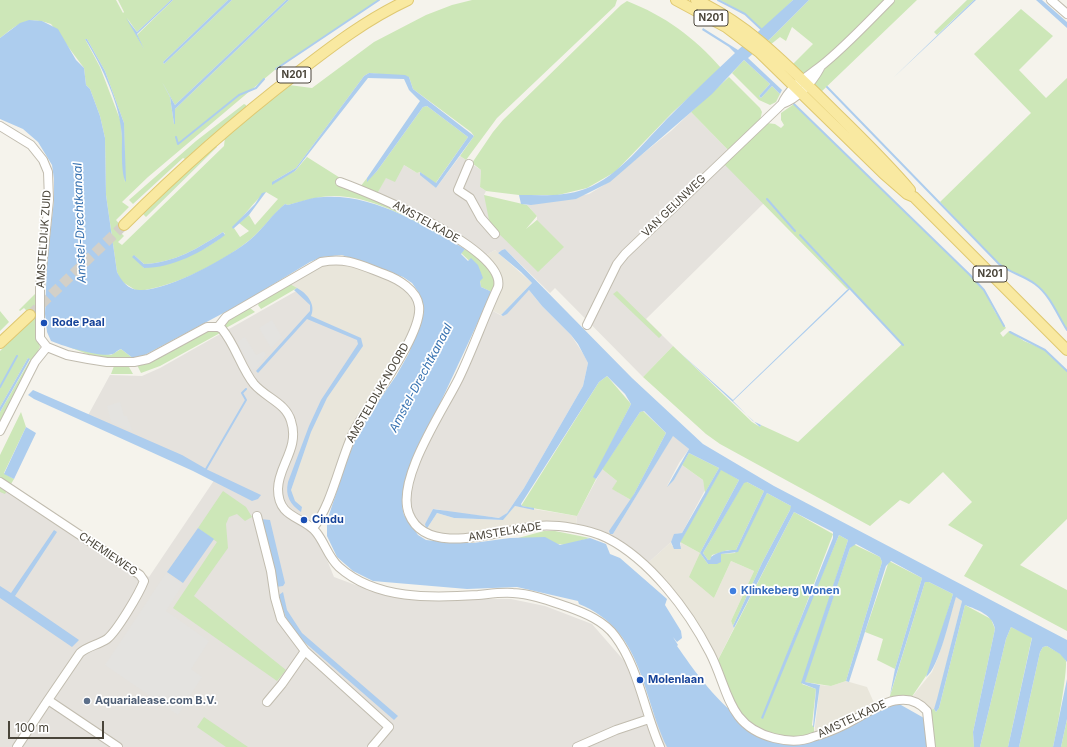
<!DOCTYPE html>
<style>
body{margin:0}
#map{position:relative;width:1067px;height:747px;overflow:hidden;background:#f5f3ec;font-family:Inter,sans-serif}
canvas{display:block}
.scale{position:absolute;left:8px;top:721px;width:96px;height:18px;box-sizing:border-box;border:2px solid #4a453a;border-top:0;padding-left:5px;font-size:12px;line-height:14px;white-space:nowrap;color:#4a453a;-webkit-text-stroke:3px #fff;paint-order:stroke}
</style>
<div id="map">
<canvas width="1067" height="747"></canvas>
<div class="scale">100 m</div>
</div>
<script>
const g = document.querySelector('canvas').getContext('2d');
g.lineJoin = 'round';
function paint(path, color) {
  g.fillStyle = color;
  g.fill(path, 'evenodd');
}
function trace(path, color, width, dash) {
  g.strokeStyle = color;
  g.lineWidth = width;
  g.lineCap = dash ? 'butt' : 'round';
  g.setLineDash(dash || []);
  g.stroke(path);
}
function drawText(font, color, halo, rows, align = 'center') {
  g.font = font + ' Inter,sans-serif';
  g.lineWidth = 3.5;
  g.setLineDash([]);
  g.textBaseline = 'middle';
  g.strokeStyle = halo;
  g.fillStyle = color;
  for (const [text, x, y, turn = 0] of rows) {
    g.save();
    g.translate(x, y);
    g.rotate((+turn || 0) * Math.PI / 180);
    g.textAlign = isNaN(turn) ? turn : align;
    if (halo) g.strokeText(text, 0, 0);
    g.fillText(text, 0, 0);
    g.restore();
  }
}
paint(new Path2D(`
 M495 250 532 283 501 315 491 310 500 286V278L497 270 485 256Z
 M337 259 406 286 419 306 416 323 365 412 315 526 299 518 289 491 309 317 298 290 290 284 321 262Z
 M515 506 577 516 576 526 470 536 453 535 426 530 437 513 454 518 502 520Z
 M671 542 672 546H681L680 542 700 553 714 598 731 561 754 571 731 621 734 628 717 662 704 634 681 599 664 577 648 563Z
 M956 596 962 601 937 702 934 709 929 710 911 698 932 672 939 655Z
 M846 681 867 687 875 705 847 721 814 735 820 685 831 686Z`), '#e9e6db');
paint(new Path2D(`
 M691 112 729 151 720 159 764 203 646 319 673 346 643 377 555 288 550 293 505 249 502 250 498 253 495 250 485 256 473 245 377 194 386 177 404 165 417 173 420 172 436 188 460 156 481 170 480 187 486 191 484 195 523 233 537 220V216L527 205 589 194 604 185 671 131Z
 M298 290 312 307 309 317 360 340 361 346 323 401 310 429 289 491 293 501 302 511 297 522 316 533 334 577 369 590 403 598 511 599 545 606 592 624 633 671 670 747H0V488L3 482 149 577 215 479 86 419 110 375 142 376 160 368Z
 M529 290 542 306 571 335 584 355 588 363 583 386 524 488 507 513 500 518 456 513 436 509H433L424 527 417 524 410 510 412 477 491 310 502 316Z
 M673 435 689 449 679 463 667 486 674 480 682 465 703 480 705 490 682 533 676 534 671 542 648 563 610 534 576 526 577 516 602 469 617 481 613 489 631 500 610 531 613 534Z`), '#e5e2dd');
paint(new Path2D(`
 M0 0H116L123 13 124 12 118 0H171L137 32 127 18 144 49 137 35 173 0H228L163 62 164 64 232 0H286L175 105 162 82 170 97 174 124 175 123V109L289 0H379L276 69 148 177 122 202 129 207 116 220 124 229 120 232 124 236 118 242 122 245 224 146 225 137 289 85 312 88 374 42 426 15 452 5 472 0H617L615 6 497 118 466 160 460 156 474 136 471 132 413 89 409 77 369 73 364 76 296 168 272 182 295 171 307 157 345 181 338 186C361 192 423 217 438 234 404 215 361 191 321 197 310 199 299 202 288 205L285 204C272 215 263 229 251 239 223 262 173 288 137 291L121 281 117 272 106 195 105 138 100 116 90 89 86 85 84 68 51 24C27 15 18 24 0 38ZM85 39H87L105 71 124 123 125 183 121 122 100 67ZM266 192 278 199 255 225 249 215 239 223 249 231 240 237 234 228 233 229C238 222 261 194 266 192ZM223 232 225 234C201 255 174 261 144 268L134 255 144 264C174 263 199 248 223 232Z
 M720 0H793L762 30 745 14Z
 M809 0H887L822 61 802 75 792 65 813 44 792 27 786 41 780 37 770 45 767 42Z
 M895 0H917L820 93 811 85 833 60Z
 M967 0H974L937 35 934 32Z
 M627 1C665 16 694 37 721 68L672 113 615 172 587 188 558 195H519L486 191 480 187 481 170 472 163 493 132 503 120 621 5Z
 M1021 9 1053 36 1019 70 1046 98 1067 78V330C1057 314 1050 295 1035 284 1023 275 1010 273 999 264L940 202 1031 113 974 54Z
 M744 60 770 84 759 96 761 98 772 86 780 94 776 102 770 105 759 100 732 73Z
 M729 77 760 108 762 112 760 120 729 151 691 112Z
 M244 104 246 105V108L185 159 183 158 133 204 129 200 196 141Z
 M794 104 970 275 984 290 995 312 1006 328 1000 333 1003 337 1009 331 1024 341 1045 350 1067 371V519L1020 565 1067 590V631L964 576 983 545 948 525 972 502 943 472 909 504 900 500 870 526 720 444 706 434 643 377 673 346 752 422 760 427 761 425 798 442 902 344 850 288 847 289 723 163 767 123 775 124 781 128 784 125 781 120V113Z
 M427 106 468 137 435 184 420 172 417 173 404 165 395 182 386 178 377 194 360 187 367 178V181L377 171 423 107Z
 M215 145 217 147 146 217 143 214Z
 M484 195 527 205 537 216 526 229 537 220 564 247 538 272 490 225Z
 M465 249C479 258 492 269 497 285L492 292 481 287 478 269 461 253Z
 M290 284 297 288 261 309 258 305 260 301Z
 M617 291 662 335 659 338 613 294Z
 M37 292 38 340 40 347 0 424V412L30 360 28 358 0 407V351L34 318 24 308 20 311 19 310Z
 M250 308 255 312 226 328 223 326 227 321Z
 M0 311 9 322 0 331Z
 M209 329H215L220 333 160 366 141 373 137 365 155 360Z
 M69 347 111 355 121 349 134 359 95 357Z
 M114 366 129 367 133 374H111Z
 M607 376 631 404 594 477 596 479 577 516 521 506 599 382Z
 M643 411 666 433 631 500 612 489 617 481 602 469 640 412Z
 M21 412 26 427 4 473 14 479 5 494 0 492V455Z
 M689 453 719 468 705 493 703 480 682 465Z
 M721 469 739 480 700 553 708 564 713 563 721 554 735 553 767 493 791 506V508L762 563 733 626 731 621 754 571 731 561 714 598 689 577 700 553 680 542Z
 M744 482H747L764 491 736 550H728L712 555 710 560H708L703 553Z
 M223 491 246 507 252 517 245 521 237 514 229 517 226 524 228 548 194 596 286 670 277 681 173 608 217 542 198 528Z
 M794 512 833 534 780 673 839 535 848 540 802 684 816 689 812 725 814 727V735L792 739 755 729 737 709 717 662Z
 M544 531H555L590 538 565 545 518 538Z
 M853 544 880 557 882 562 846 681 831 686 804 682 850 548Z
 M889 561 922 578 895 669 877 660 883 639 865 632Z
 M925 582H929L953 594 930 670 911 698 889 699Z
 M965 605 991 619 995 629 973 732 974 747H933L929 710 934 709 936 712 939 708Z
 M1011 627 1032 637 1008 747H980L1006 639Z
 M1047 646C1053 650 1063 653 1066 661 1067 674 1057 731 1053 747H1019L1040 652 1043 647Z
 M204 717 248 747H226L197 727Z
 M1067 719V747H1061Z`), '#cde7b8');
paint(new Path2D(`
 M272 320 282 337 271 348 259 328Z
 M245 337 256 355 264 351 266 355 257 368 252 370 237 342Z
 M120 402 124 416H127L133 432 111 422 107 406Z
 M166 573 183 584 166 611 209 641 191 669 202 677 178 715 105 665Z`), '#e4e3e0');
paint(new Path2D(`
 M171 0H173L137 34 144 49 126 18 137 32Z
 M228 0H232L164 64 163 62Z
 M286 0H289L175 109V124H174L170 97 162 82 175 105Z
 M793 0H809L770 39 748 58 782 90 780 94 772 86 761 98 759 96 770 84 744 60 712 94 610 182 576 199 531 205 521 204 519 195C542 195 564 197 585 189 619 177 646 139 672 114 692 93 714 73 735 53L729 47 702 30 703 28 738 50Z
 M974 0H976L893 78Z
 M1036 0H1042L1067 22V28Z
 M29 20 42 21 58 29 76 60 84 68 86 85 90 89 100 116 105 138 106 195 117 272C121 280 128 290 139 290 166 292 230 257 251 239 264 228 272 214 285 204L288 205C299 202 312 197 324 197 375 194 422 225 465 249L461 254 468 261 471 258 478 265 483 278 480 281 481 287 492 292 416 455 404 495 402 506 404 515 418 535 426 540 455 543H473L510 538 545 537 560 545 590 538 606 544 610 554 620 558 667 599 665 605 681 631 682 638 677 642 673 637 678 645 677 646C712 696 749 747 822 739 845 730 868 715 890 705H901L924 718 928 747H667C641 693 643 630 579 604L578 601 517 587 467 589 373 581 353 571 337 557 327 536V521L349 454 364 422 396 376 409 353 424 312 419 293 412 283 403 277 342 255 322 257 310 262 244 302 141 357 134 359 121 349C118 350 115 353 113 354 102 358 62 346 51 341L47 332 45 314 47 263 54 200V179L52 165 38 142 23 129 0 119V38L20 23Z
 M85 39H87L105 71 124 123 126 182C121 176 122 148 122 138 121 106 102 66 85 39Z
 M369 73 405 75 409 77 413 89 474 136 436 188 420 175V172L436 183 468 137 427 106 423 107 377 171 367 182V178L420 101 409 90 404 79 368 78 295 171 272 185V182L296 168 364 76Z
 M266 192 249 215 233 229 232 227 255 204 262 193Z
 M223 232 225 235C203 252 172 268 144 268L132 257 134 255 144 264C174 263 199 248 223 232Z
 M505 249 632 378 703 444 774 486 1067 640V662L1060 654 1047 646 1043 647 1040 652 1019 747H1008L1032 638 1011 627 1006 639 980 747H974L973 732 995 629C993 615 978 610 965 605L939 708 936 712 934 709 937 699 962 601 956 597C951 613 939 668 926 677L953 594 929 582H925L890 695 895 669 922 578 891 561 886 566 849 682 846 681 882 562 880 557 856 544 850 548 805 682 820 685 814 727H813L816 689 801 683 848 540 839 535 763 719 761 718 833 538V532L794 512 734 628 733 626 762 563 790 510 791 506 767 493 738 552 721 554V562L717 564H708L700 553 739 480 721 470 680 543 681 549H674L671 542 674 534 682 533 719 468 689 453 674 480 667 487 689 449 673 436 613 534H610L609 531 634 494 666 433 644 411 640 412 596 479 593 477 631 404 625 394 607 376 599 382 521 504 522 506 534 508V510L515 506 503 520 454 518 437 513 426 530 425 524 433 509 499 518 507 513 524 488 583 386 588 363 578 344 571 335 542 306 529 290 507 314 503 316 501 315 532 283 521 272 498 253 502 250ZM747 482 764 491 736 550C728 550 718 551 711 557L710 560H708L703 553 744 483Z
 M297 288C308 294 316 305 311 316L361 338 363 346 327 398 311 432 291 490 295 501 302 507 301 512C290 504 285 496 288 482L309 426 321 400 358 344 357 340 307 319 258 373 256 371 310 311V305L294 290Z
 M849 288 850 289 733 401 753 421 761 425 760 427 678 351 733 400Z
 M28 358 30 359 0 412V407Z
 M33 390 182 455 208 470 261 495 258 499 252 501 193 471 34 399 28 395Z
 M26 427 36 433 14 479 4 474Z
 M260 519 270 520 285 583 283 586 276 587Z
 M198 528 214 539 183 583 167 572Z
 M54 530 57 532 15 596 79 640 72 647 0 598V586L11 593Z
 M283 592 287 610 302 633 398 716 394 720 295 634C287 621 282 610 279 595Z
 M1067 679V719L1061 747H1053Z`), '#adcdee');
trace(new Path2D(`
 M718 0 745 14 762 30
 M276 69 379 0
 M827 87 999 264C1010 273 1023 275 1035 284 1050 295 1057 314 1067 330
 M794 104 970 275 984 290 1004 326
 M176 137 178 144 239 95 256 88 264 79
 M767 199 795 231
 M800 235 903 345
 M1010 332 1045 350 1067 371
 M0 387 17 356
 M206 469 246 400 242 393 246 389`), '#adcdee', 2);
trace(new Path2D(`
 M30 315 124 225`), '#d3d0c8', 10, [10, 5]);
const minor = new Path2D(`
 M1051 0 1067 14
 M782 104C797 99 812 83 820 68
 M0 126 31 145 43 160 48 172 49 200 40 288V338L47 347 67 355 88 359 107 362H134L148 359 207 327H218L222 329C236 346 241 368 254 384 266 398 286 403 291 421 300 448 278 466 278 489 278 519 303 516 316 532 325 543 328 557 339 567 376 600 431 598 478 595 489 594 501 592 513 593 532 594 550 601 568 607 585 613 604 621 615 636 639 668 644 711 660 747
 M469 164 458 190 470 198 481 218 495 234
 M340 182C370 193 507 249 498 287 484 317 473 349 459 378 444 409 395 480 409 514 427 559 502 529 537 526 556 524 589 529 607 538 650 560 688 610 710 653 729 690 727 726 774 738 786 741 801 742 813 737 824 734 836 729 846 724 870 712 904 684 927 711L931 747
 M587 325 617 264 625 254 782 104C789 87 807 77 821 66 844 48 869 21 890 0
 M218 327 226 317 321 262C347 257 360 265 384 274 398 279 417 290 419 306 423 335 368 404 354 431 340 460 332 505 313 528
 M0 431 35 362 47 347
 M0 482 140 575 144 581C139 594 117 631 107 639 98 645 88 646 80 653L48 700
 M257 516 271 571 275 598 281 619 305 651 389 727 372 747
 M267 702 282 684 305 651
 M17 747 48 700 118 747
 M577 747 616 730 649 719`);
const major = new Path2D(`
 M676 0 726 27 759 52 884 174 907 194 914 197 1067 350
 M696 0C748 24 785 63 826 103 854 131 884 159 910 190
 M124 225C178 171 236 120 297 73 332 46 367 19 408 0
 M0 343 30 315`);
trace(minor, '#c1bcaf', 10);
trace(major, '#dfc871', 12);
trace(minor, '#fff', 8);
trace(major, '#f9e9a1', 10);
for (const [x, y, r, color] of [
 [44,323,4,"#1a4fb4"],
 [304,520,4,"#1a4fb4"],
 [733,591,4,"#3f7fe0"],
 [640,680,4,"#1a4fb4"],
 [87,701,4,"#5c6f8a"]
]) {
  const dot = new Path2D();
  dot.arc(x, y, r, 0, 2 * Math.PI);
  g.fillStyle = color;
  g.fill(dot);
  trace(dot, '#fff', 1.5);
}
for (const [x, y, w] of [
 [711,18,34],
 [294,75,34],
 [990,274,34]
]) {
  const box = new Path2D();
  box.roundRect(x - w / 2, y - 8, w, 16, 3);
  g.fillStyle = '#fff';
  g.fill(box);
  trace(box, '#4a453a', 1);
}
drawText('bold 10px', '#4a453a', null, [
 ["N201",711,18],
 ["N201",294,75],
 ["N201",990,274]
]);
drawText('11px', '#4a453a', '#fff', [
 ["VAN GEIJNWEG",674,206,-44],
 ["AMSTELKADE",426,222,29],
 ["AMSTELDIJK ZUID",44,239,-86],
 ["AMSTELDIJK-NOORD",378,393,-60],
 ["AMSTELKADE",505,532,-9],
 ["CHEMIEWEG",108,554,34],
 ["AMSTELKADE",852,719,-25]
]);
drawText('bold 11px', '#164399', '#fff', [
 ["Rode Paal",52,323],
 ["Cindu",312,520],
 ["Molenlaan",648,680]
], 'left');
drawText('bold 11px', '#366cbe', '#fff', [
 ["Klinkeberg Wonen",741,591]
], 'left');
drawText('bold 11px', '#4e5e75', '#fff', [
 ["Aquarialease.com B.V.",95,701]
], 'left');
drawText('italic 12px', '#3772b1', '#fff', [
 ["Amstel-Drechtkanaal",80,223,-92],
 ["Amstel-Drechtkanaal",421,378,-62]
]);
</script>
